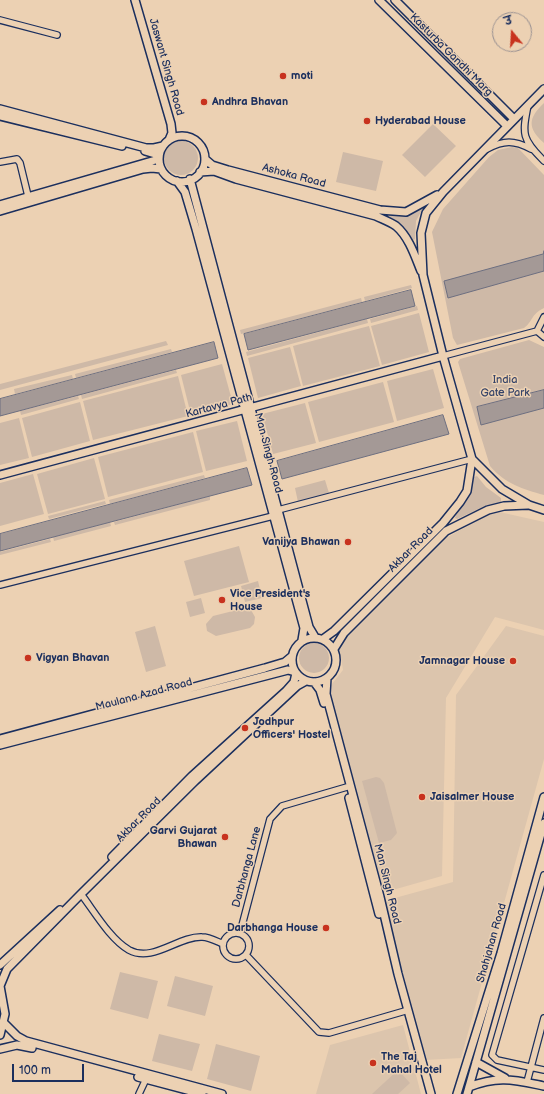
<!DOCTYPE html>
<meta charset="utf-8">
<style>
body{margin:0}
#map{position:relative;width:544px;height:1094px;overflow:hidden;background:#ecd1b3;font-family:"Balsamiq Sans","Playpen Sans Deva",sans-serif}
canvas{display:block}
.north{position:absolute;left:492px;top:12px;width:40px;height:40px;box-sizing:border-box;background:#ecd1b3;border:1px solid #989091;border-radius:50%;rotate:342deg;font-size:11px;font-weight:700;line-height:16px;text-align:center;color:#1b2f5e}
.north::after{content:'';display:block;margin:auto;width:14px;height:18px;background:#c8321e;clip-path:polygon(50% 0,100% 100%,50% 72%,0 100%)}
.scale{position:absolute;left:12px;top:1064px;width:72px;height:18px;box-sizing:border-box;border:2px solid #1b2f5e;border-top:0;padding-left:5px;font-size:12px;line-height:14px;white-space:nowrap;color:#1b2f5e;-webkit-text-stroke:3px #ecd1b3;paint-order:stroke}
</style>
<div id="map">
<canvas width="544" height="1094"></canvas>
<div class="north">उ</div>
<div class="scale">100 m</div>
</div>
<script>
const g = document.querySelector('canvas').getContext('2d');
g.lineJoin = 'round';
function paint(path, color) {
  g.fillStyle = color;
  g.fill(path, 'evenodd');
}
function trace(path, color, width, dash) {
  g.strokeStyle = color;
  g.lineWidth = width;
  g.lineCap = dash ? 'butt' : 'round';
  g.setLineDash(dash || []);
  g.stroke(path);
}
function drawText(font, color, halo, rows, align = 'center') {
  g.font = font + ' "Balsamiq Sans",sans-serif';
  g.lineWidth = 3;
  g.setLineDash([]);
  g.textBaseline = 'middle';
  g.strokeStyle = halo;
  g.fillStyle = color;
  for (const [text, x, y, turn = 0] of rows) {
    g.save();
    g.translate(x, y);
    g.rotate((+turn || 0) * Math.PI / 180);
    g.textAlign = isNaN(turn) ? turn : align;
    if (halo) g.strokeText(text, 0, 0);
    g.fillText(text, 0, 0);
    g.restore();
  }
}
paint(new Path2D(`
 M495 511 544 522V630L495 617 446 698 442 876 382 893 328 689 343 670 339 645 446 538Z
 M506 626 544 636V759L461 1058 425 1060 384 901 453 882 456 695Z
 M403 1025 421 1094H316L330 1045Z`), '#dcc5ad');
paint(new Path2D(`
 M544 103V143C527 128 528 118 544 103Z
 M433 124 456 146 425 177 402 155Z
 M164 158a17 17 0 1 1 34 0a17 17 0 1 1-34 0Z
 M512 147 518 148 544 175V308C530 315 534 320 524 328L457 345 453 338 432 232 443 209 489 157 498 150Z
 M343 152 383 161 376 191 336 182Z
 M424 206 416 221 415 239 412 241 401 226 387 214C407 216 406 214 424 206Z
 M411 285 412 288 365 301 364 297Z
 M361 298 362 302 241 334 240 330Z
 M417 306 418 310 371 323 370 319Z
 M419 313 429 352 382 365 371 326Z
 M367 319 368 323 247 356 246 352Z
 M369 326 380 366 303 386 293 346Z
 M529 340 544 347V495C523 489 505 484 490 466L458 362 460 359Z
 M166 341 168 345 0 390V384Z
 M290 347 301 386 258 398 248 358Z
 M171 349 172 352 76 378 75 374Z
 M222 364 233 404 191 415 181 375Z
 M433 369 444 408 397 421 387 381Z
 M176 370 177 373 82 399 81 395Z
 M72 375 73 379 15 394 14 389Z
 M178 376 188 416 93 440 83 401Z
 M383 382 394 422 319 442 308 402Z
 M78 396 79 399 21 415 20 411Z
 M80 402 90 441 32 457 22 418Z
 M305 403 316 443 273 454 262 414Z
 M19 418 29 458 0 465V423Z
 M237 421 247 461 206 471 196 431Z
 M193 432 203 472 108 497 98 457Z
 M94 458 105 499 48 514 37 474Z
 M33 474 44 514 0 526V483Z
 M204 475 205 478 110 504 109 500Z
 M477 476 486 487 501 498V503L485 506 457 519 455 518 456 515 471 489 474 477Z
 M325 480 329 493 298 502 295 488Z
 M210 496V500L115 525 114 522Z
 M105 501 106 504 49 519 48 516Z
 M110 522 111 526 54 541 53 537Z
 M50 539 51 542 0 555V552Z
 M239 546 249 582 194 596 184 561Z
 M258 581 262 598 245 602 241 586Z
 M201 598 205 613 190 617 186 602Z
 M245 608 251 610 255 617 254 624 250 628 216 636 207 631 206 624 213 616Z
 M155 626 166 666 146 672 135 632Z
 M299 658a15 15 0 1 1 30 0a15 15 0 1 1-30 0Z
 M376 777 380 778 384 783 397 833 391 840 379 843 362 781Z
 M120 972 158 981 148 1019 110 1009Z
 M175 976 213 986 205 1016 167 1006Z
 M159 1034 200 1044 192 1071 152 1061Z
 M216 1044 260 1056 251 1091 207 1079Z
 M398 1070 410 1083 398 1094H372Z`), '#ceb9a7');
const water = new Path2D(`
 M544 251V271L448 298 444 281 543 254Z
 M411 290 415 306 248 350 244 334Z
 M214 342 218 358 0 416V399Z
 M544 390V408L481 425 477 407Z
 M443 415 449 434 282 479 277 461Z
 M247 468 252 485 0 551V534Z`);
paint(water, '#a49996');
trace(water, '#6d6f80', 1);
const street = new Path2D(`
 M0 20 57 35
 M528 105C522 135 522 139 544 161
 M487 149C504 140 514 140 531 149
 M0 162 17 159 20 163 29 200
 M544 317 537 331 544 337
 M443 356 537 331
 M278 510 472 459
 M0 585 273 516
 M544 875 492 1055 497 1060 544 1070
 M81 894C94 911 110 939 129 950 153 963 178 936 202 937 209 937 216 941 223 944
 M223 946a13 13 0 1 1 26 0a13 13 0 1 1-26 0Z
 M240 933 270 819 282 806 347 787
 M246 955 319 1032 329 1033 405 1011
 M527 1082 544 1018
 M139 1094 146 1079`);
const secondary = new Path2D(`
 M135 0 171 124 172 133 169 140
 M379 0 507 126
 M395 0 514 119
 M544 89 443 192 426 213 421 233 423 275 443 356 472 459 502 489 529 505 544 510
 M0 109 146 148H154L163 146
 M0 116 122 146
 M159 159a23 23 0 1 1 46 0a23 23 0 1 1-46 0Z
 M145 151 155 154 159 158
 M205 159 212 165 228 170 380 210 406 212 437 195
 M200 172 214 171 236 179 376 216C382 219 390 222 396 226 409 237 415 256 421 271
 M190 179 309 627 315 637
 M177 181 185 192 196 229 304 628 302 640
 M0 205 159 159
 M0 211 143 169 152 168 161 169
 M0 475 443 356
 M292 660a22 22 0 1 1 44 0a22 22 0 1 1-44 0Z
 M323 639 334 631 443 523 460 502 467 491 472 459
 M334 649 344 633 446 531 488 510 504 506 528 505
 M327 678 326 694 380 897 398 974 431 1094
 M314 682 320 690 324 703
 M0 739 265 668 285 662 291 657
 M0 745 288 670 295 672
 M349 798 379 914
 M112 857 192 776 286 691 294 682 296 673
 M0 965 60 910
 M0 986 7 969 81 894 195 781 297 686 306 681
 M0 986 5 1014 0 1035
 M3 1022 17 1036 26 1041 222 1094
 M0 1049 17 1045 32 1048
 M476 1062 505 1078
 M138 1077 202 1094
 M469 1087C498 1075 515 1080 544 1086
 M457 1094 501 953 544 797
 M467 1094 544 823`);
trace(street, '#1b2f5e', 8);
trace(secondary, '#1b2f5e', 10);
trace(street, '#ecd1b3', 5.5);
trace(secondary, '#ecd1b3', 7);
for (const [x, y, r, color] of [
 [283,76,4,"#c8321e"],
 [204,102,4,"#c8321e"],
 [367,121,4,"#c8321e"],
 [348,542,4,"#c8321e"],
 [222,600,4,"#c8321e"],
 [28,658,4,"#c8321e"],
 [513,661,4,"#c8321e"],
 [245,728,4,"#c8321e"],
 [422,797,4,"#c8321e"],
 [225,837,4,"#c8321e"],
 [326,928,4,"#c8321e"],
 [373,1063,4,"#c8321e"]
]) {
  const dot = new Path2D();
  dot.arc(x, y, r, 0, 2 * Math.PI);
  g.fillStyle = color;
  g.fill(dot);
  trace(dot, '#ecd1b3', 1.5);
}
drawText('11px', '#1b2f5e', '#ecd1b3', [
 ["Kasturba Gandhi Marg",451,55,45],
 ["Jaswant Singh Road",166,67,74],
 ["Ashoka Road",294,176,15],
 ["Kartavya Path",219,406,-15],
 ["Man Singh Road",268,453,75],
 ["Akbar Road",411,550,-45],
 ["Maulana Azad Road",144,695,-15],
 ["Akbar Road",139,820,-45],
 ["Darbhanga Lane",247,867,-75],
 ["Man Singh Road",387,884,76],
 ["Shahjahan Road",492,943,-74]
]);
drawText('bold 11px', '#1b2f5e', '#ecd1b3', [
 ["moti",291,76],
 ["Andhra Bhavan",212,102],
 ["Hyderabad House",375,121],
 ["Vanijya Bhawan",340,542,"right"],
 ["Vice President's",230,594],
 ["House",230,607],
 ["Vigyan Bhavan",36,658],
 ["Jamnagar House",505,661,"right"],
 ["Jodhpur",253,722],
 ["Officers' Hostel",253,735],
 ["Jaisalmer House",430,797],
 ["Garvi Gujarat",217,831,"right"],
 ["Bhawan",217,844,"right"],
 ["Darbhanga House",318,928,"right"],
 ["The Taj",381,1057],
 ["Mahal Hotel",381,1070]
], 'left');
drawText('11px', '#364469', '#ecd1b3', [
 ["India",505,380],
 ["Gate Park",505,393]
]);
</script>
